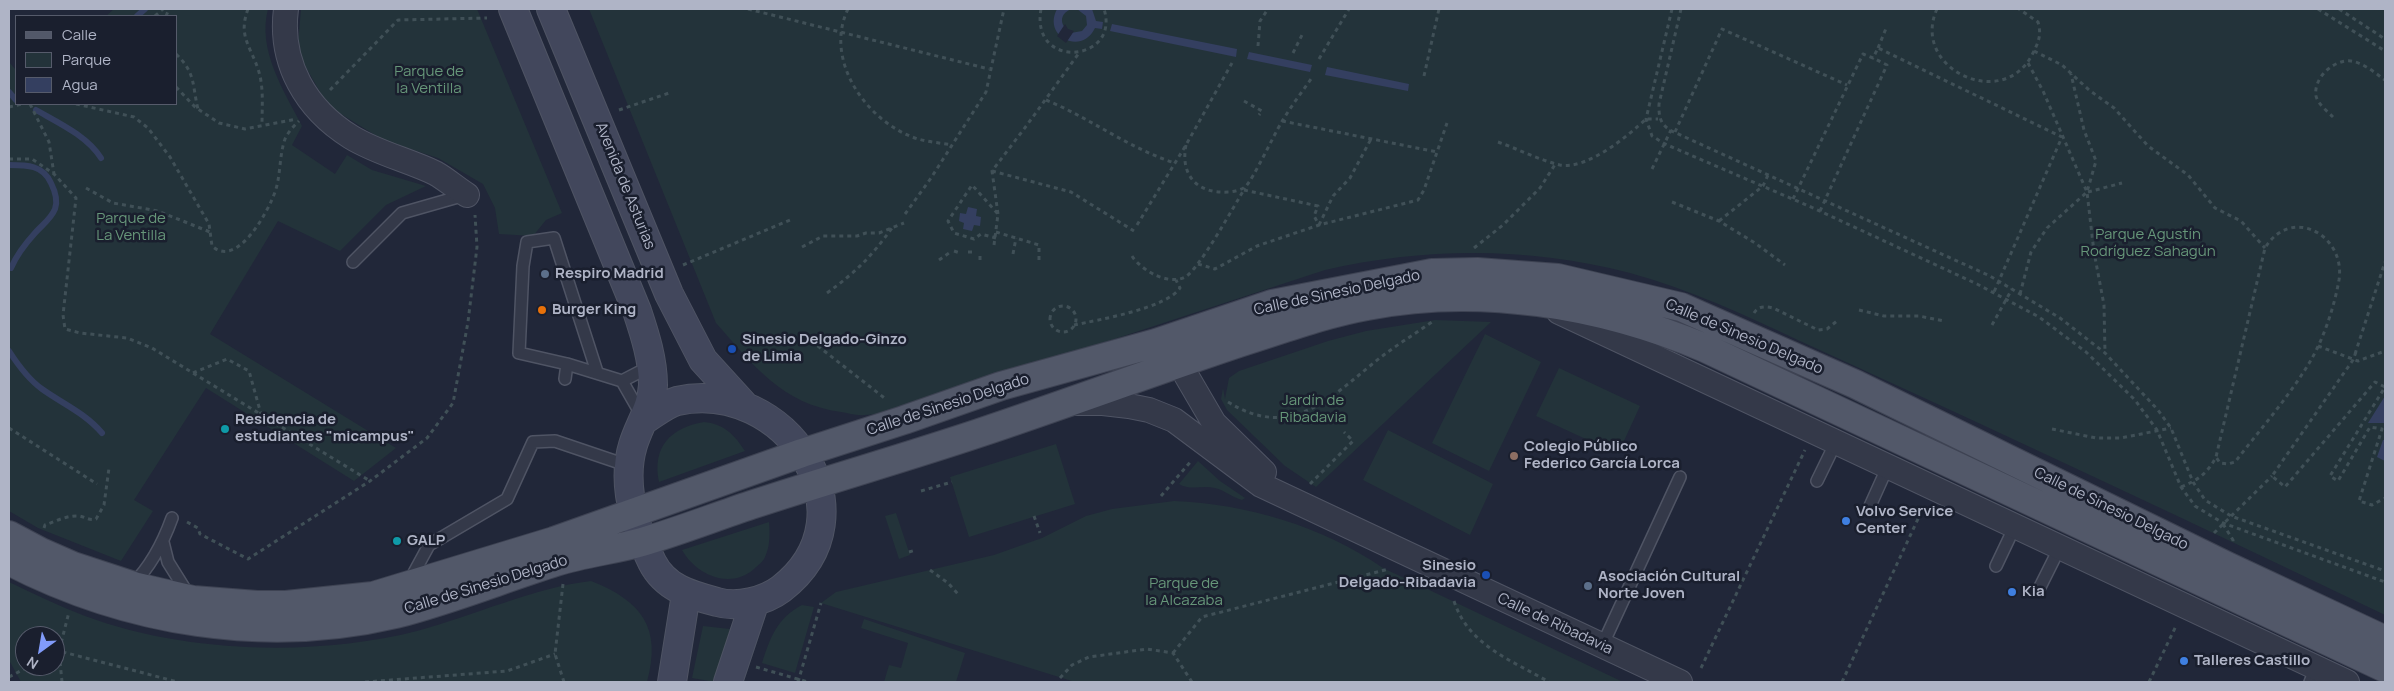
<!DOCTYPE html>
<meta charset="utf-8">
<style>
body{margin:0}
#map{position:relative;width:2394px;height:691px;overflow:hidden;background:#212739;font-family:Manrope,sans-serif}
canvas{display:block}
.frame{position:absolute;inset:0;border:10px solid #afb4c6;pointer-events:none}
.legend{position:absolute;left:15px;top:15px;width:162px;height:90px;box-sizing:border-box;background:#1a1f2e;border:1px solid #565b6b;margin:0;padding:6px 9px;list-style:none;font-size:15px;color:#afb4c6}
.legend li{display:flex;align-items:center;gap:10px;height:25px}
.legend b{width:25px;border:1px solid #565b6b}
.north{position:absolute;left:15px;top:626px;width:50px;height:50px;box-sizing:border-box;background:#1a1f2e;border:1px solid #565b6b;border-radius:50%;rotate:212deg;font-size:14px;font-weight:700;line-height:20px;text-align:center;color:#afb4c6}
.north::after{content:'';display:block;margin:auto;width:18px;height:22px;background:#819bf9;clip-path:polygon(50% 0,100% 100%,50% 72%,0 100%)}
</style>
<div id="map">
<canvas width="2394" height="691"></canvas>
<div class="frame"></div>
<ul class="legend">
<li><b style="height:6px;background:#525869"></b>Calle</li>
<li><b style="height:14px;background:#23333a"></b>Parque</li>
<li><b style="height:14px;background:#343f60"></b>Agua</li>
</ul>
<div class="north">N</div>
</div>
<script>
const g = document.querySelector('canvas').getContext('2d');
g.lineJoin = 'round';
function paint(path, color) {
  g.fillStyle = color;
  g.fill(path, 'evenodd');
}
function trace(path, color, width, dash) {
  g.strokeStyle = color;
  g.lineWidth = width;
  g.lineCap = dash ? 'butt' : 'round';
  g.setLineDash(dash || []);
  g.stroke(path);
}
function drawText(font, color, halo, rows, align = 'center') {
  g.font = font + ' Manrope,sans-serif';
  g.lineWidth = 5;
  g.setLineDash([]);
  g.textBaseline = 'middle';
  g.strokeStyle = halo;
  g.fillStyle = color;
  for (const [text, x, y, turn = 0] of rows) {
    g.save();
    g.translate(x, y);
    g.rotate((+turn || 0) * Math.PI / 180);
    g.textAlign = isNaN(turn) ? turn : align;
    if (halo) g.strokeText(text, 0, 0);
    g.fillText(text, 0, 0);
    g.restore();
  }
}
paint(new Path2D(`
 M114 9H268C257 50 284 91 302 126L292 145 335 174 347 155 372 170 426 186 386 205 340 251 278 221 210 334 396 448 354 481 206 388 134 500 153 511 121 561 38 528 9 511V62L16 70V104H176V16H106Z
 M301 9H477L562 213 546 220 533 236 499 234 495 208 483 184 438 158 383 140 333 109 323 97 301 59 298 44Z
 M589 9H2385V615C2248 549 2110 484 1972 420 1914 393 1857 367 1800 341 1745 315 1689 289 1630 273 1530 247 1426 247 1325 270L898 410C887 412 875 415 864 415 857 416 848 413 841 412 782 404 753 365 716 323Z
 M1435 320 1491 322 1316 487 1285 466 1227 410 1221 399 1223 388 1225 399 1229 378 1239 371 1328 341 1366 331Z
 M1485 334 1541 362 1489 471 1432 443Z
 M1559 368 1640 406 1618 454 1536 416Z
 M704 422C724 424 734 434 745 451L659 482C652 447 670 428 704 422Z
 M1388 430 1493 484 1470 535 1363 480Z
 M1056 444 1075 504 969 537 950 477Z
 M1198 461 1220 481 1245 498 1242 500C1232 497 1224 490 1215 488 1202 485 1190 491 1179 484Z
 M1174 501C1247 504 1322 526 1383 568L1623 682H1075L821 603 836 592 994 555 1042 538 1086 516 1112 509Z
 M896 513 910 555 899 559 885 516Z
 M769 522C770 534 770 547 765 557 763 562 758 565 754 569 730 590 696 575 682 550Z
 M591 581C642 601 662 628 647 682H21L9 660V582C34 594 59 606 85 616 184 653 315 657 417 631 473 616 536 587 591 581ZM25 636H55V666H25Z
 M802 605 814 607 795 673 762 663C770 638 777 618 802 605Z
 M864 619 965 653 956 682H884L889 665 901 668 908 643 861 628Z
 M703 626 730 629 715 682 692 678Z`), '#23333a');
paint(new Path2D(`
 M1057 9H1071C1058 15 1060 26 1071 33L1082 31 1087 25 1086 16 1077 9H1092L1096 21 1103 22 1102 29 1095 28C1082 56 1042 37 1057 9Z
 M1112 24 1237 49 1236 57 1110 31Z
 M1249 52 1312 65 1310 72 1247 59Z
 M1327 67 1409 84 1408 91 1325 75Z
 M968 207 977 209 976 216 981 217 980 226 974 225 972 231 963 229 964 223 959 221 960 213 966 214Z
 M2385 396V423H2368Z
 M2383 440H2385V461L2377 457Z`), '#343f60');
paint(new Path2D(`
 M1065 24 1068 29 1074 31 1066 43 1057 36Z`), '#212739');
trace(new Path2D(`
 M137 16 145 9
 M9 92 16 100
 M36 110C59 123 87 136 101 158
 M9 165C27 165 43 165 51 183 55 191 58 201 55 209 51 219 42 225 35 233 25 244 17 254 11 268
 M9 351C18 365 28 379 42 389 63 404 85 413 102 433`), '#343f60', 6);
const service = new Path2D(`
 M353 262 402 213 465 195
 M597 372 554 238 527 242 523 266 519 353 567 364 622 381 642 416
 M565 379 567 364
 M622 381 651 366
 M1817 481 1836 442
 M1870 506 1888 466
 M163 542 168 562 188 594
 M1996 566 2015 526
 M410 580 429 545 507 499 533 442 555 441 629 466
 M132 585C151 566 163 543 172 518
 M2040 587 2060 547
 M1602 646 1680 477
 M2310 682 2316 667`);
const minor = new Path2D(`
 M286 9C279 63 306 109 351 137 377 153 408 160 435 173 446 179 456 188 467 195
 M1559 312 2347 682
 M1167 352 1179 363 1214 423 1264 472
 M1075 403H1103L1129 406 1149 410 1174 420 1261 485 1680 682`);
const secondary = new Path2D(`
 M513 9 637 311C645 335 653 360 653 385 652 407 639 425 633 445 621 484 635 527 652 562 665 588 690 595 717 602 737 608 765 601 781 589 878 514 784 377 677 401 666 404 654 414 644 420
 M551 9 669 294 703 360 744 405
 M672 682 686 594
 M728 682 755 601`);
const primary = new Path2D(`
 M9 535 41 552 73 566 137 587 193 600 257 605H286L373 596 554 541 802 453 904 420 1001 386 1156 343 1272 304 1432 273 1477 272 1558 278 1681 307 1855 384 2227 566 2385 640
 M9 561C127 622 265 645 396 614 451 600 502 579 556 562 584 553 614 550 642 542 679 531 715 517 751 505 827 480 904 458 979 433 1066 404 1152 372 1239 343 1281 330 1323 314 1367 306 1479 284 1600 304 1705 348L2385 668`);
trace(service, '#4f5464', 14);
trace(minor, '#4f5464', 26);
trace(secondary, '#4f5464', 30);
trace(primary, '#3e4353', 30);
trace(new Path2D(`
 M248 9C238 36 250 45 258 69 264 86 262 107 262 124
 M748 9 989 69
 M848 9C823 60 867 123 918 139 929 142 941 143 952 145
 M1041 9C1030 71 1121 62 1104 9
 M1672 9 1646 119 1652 136 1665 144 1811 207 1977 284 2039 317 2086 352 2135 400 2157 430 2181 487 2195 506 2223 523 2385 582
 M1681 9 1659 104C1658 128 1668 129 1687 138L1990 276 2060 318 2105 353 2158 410 2171 428 2193 482 2205 500 2231 516 2385 571
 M1937 9C1910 68 2002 112 2032 55 2038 43 2042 36 2038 22L2019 9
 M2318 9 2385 51
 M2339 9 2385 39
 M155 16 163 9
 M166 16 169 9
 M1258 46 1260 21 1268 9
 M1878 48 1887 26
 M2034 51 2062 65 2089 90 2114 108 2148 146 2188 175 2215 208 2241 221 2265 248
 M1293 53 1303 33
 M176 54C196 73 192 85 198 109
 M1319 59 1349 9
 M2028 63 2043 91 2087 192 2094 252 2104 305 2105 353
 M1424 76 1439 9
 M176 87 195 107 219 123 245 129 297 119
 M330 90 398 20 487 18
 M1046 100C1090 118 1130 149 1175 163
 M1244 101 1262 111 1259 115
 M30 104 49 142 54 174
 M76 104 134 117 148 128 170 157 209 224 212 246C237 269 268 212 275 192 281 175 279 156 285 139 288 132 294 126 299 121
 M9 107 22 104
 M619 110 672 92
 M2333 117C2327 111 2318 104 2316 96 2313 78 2334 59 2351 61 2364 63 2375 73 2385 80
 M1282 121 1437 152
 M1675 132 1722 29 1847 85
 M1498 142C1518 149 1539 160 1560 165 1587 170 1628 136 1646 119H1658
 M1186 145C1180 175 1197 194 1228 192 1233 192 1242 190 1246 186 1253 179 1274 135 1281 123 1290 108 1301 93 1311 79
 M9 159H32L54 174 76 198 63 315 65 329 80 333 127 338 152 348 370 481
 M1652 169 1671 130
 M992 171 1071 192 1134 231
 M86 188 113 203 158 211 210 232
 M1244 190 1318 206 1314 216 1319 225
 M2088 192 2122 183
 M1793 199 1863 54 1873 58 1878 48 2062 137 1994 292
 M1672 202 1719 221 1755 243 1785 265
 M1820 211 1887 65 1873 58
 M905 214 931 178 986 92 1004 9
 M998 214 992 171 1027 125 1079 53
 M1719 221 1763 186 1768 175
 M1137 225 1186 145 1232 63
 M1319 225 1333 196 1350 178 1371 139
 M996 232 1039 245V260
 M994 245 998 214 972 185 948 221 954 233 974 239 981 234 996 238
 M802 247 823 236H857L866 233H879L904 223
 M1474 248 1503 225 1540 188 1556 163
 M954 251 960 253
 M968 252H972
 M1013 254 1016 238
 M1132 256C1137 264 1147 271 1155 275 1164 279 1176 282 1185 277 1199 270 1235 204 1245 188
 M939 260 949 253
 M980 260V254
 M1198 264 1215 269 1257 246 1319 225 1418 200 1424 190 1447 123
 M683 265 790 220
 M827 293C856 272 871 257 892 228
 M2020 294 2031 252 2047 228 2087 192 2096 161 2084 130 2071 74
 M1050 319a13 13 0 1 1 26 0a13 13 0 1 1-26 0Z
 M1859 310 1884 316H1919L1944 321
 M1754 313C1758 306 1765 306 1773 308L1818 330 1827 329 1837 321
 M1074 325C1098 320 1167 308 1180 288L1176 280
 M1992 325 2012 289
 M805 336 887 400
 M2318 346 2358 361 2385 351
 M2356 352 2353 360 2272 476 2285 487 2375 382 2385 387 2330 476 2338 481 2370 427 2382 429 2359 501 2372 505 2385 498
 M2355 354 2385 262
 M193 373 227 359 249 371 261 414
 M1228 402C1295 444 1336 391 1385 354 1400 343 1416 333 1432 322
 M9 428 97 484
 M2052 429 2096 438H2121L2171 428
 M1310 484 1353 441 1344 432
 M2181 487C2198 480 2207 474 2216 457L2265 248C2291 205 2346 235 2339 280 2334 308 2323 341 2308 365 2287 399 2259 431 2235 462L2228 464 2220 463 2216 457
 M921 491 952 482
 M1161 496 1192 460
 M1034 516 1040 533
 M187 522 198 528 200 534 248 559 370 481 427 438 453 403 468 322 477 247 475 215
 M2223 524 2233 540V544
 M44 528 45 525C56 521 68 515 79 516 86 517 89 521 96 519L104 505 109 468
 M2214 533 2272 476
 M909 552 916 550
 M930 570 948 583 958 594
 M563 584 555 654 564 682
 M1454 601C1468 645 1511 660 1549 682
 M55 653 59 651 178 682
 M1173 653 1202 617 1389 569
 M756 667 808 682
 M1701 668 1805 450
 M9 677 30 666
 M1060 678 1072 665 1089 657 1147 649 1173 653 1192 682
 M62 682 59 651 69 612
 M365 682 507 671 555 654
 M798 682 821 603
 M1842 682 1924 506
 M2149 682 2176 626`), '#405057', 3, [4, 4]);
trace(service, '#343949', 11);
trace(minor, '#343949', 24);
trace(secondary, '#42475c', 28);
trace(primary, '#525869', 28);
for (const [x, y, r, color] of [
 [545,274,5,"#5c6f8a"],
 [542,310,5,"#e8710a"],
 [732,349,5,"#1a4fb4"],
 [225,429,5,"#0f9aa8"],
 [1514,456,5,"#8d6e63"],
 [1846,521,5,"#3f7fe0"],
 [397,541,5,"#0f9aa8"],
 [1486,575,5,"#1a4fb4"],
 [1588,586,5,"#5c6f8a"],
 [2012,592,5,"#3f7fe0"],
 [2184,661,5,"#3f7fe0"]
]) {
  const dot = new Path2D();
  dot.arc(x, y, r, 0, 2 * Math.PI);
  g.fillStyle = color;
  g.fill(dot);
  trace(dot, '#1a1f2e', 2);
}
drawText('15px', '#669679', '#1a1f2e', [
 ["Parque de",429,72],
 ["la Ventilla",429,89],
 ["Parque de",131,219],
 ["La Ventilla",131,236],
 ["Parque Agustín",2148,235],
 ["Rodríguez Sahagún",2148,252],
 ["Jardín de",1313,401],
 ["Ribadavia",1313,418],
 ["Parque de",1184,584],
 ["la Alcazaba",1184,601]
]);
drawText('15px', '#afb4c6', '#1a1f2e', [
 ["Avenida de Asturias",625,186,68],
 ["Calle de Sinesio Delgado",1337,293,-12],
 ["Calle de Sinesio Delgado",1744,337,23],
 ["Calle de Sinesio Delgado",948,405,-18],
 ["Calle de Sinesio Delgado",2111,509,26],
 ["Calle de Sinesio Delgado",486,585,-17],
 ["Calle de Ribadavia",1555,624,25]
]);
drawText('bold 15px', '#afb4c6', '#1a1f2e', [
 ["Respiro Madrid",555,274],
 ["Burger King",552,310],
 ["Sinesio Delgado-Ginzo",742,340],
 ["de Limia",742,357],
 ["Residencia de",235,420],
 ["estudiantes \"micampus\"",235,437],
 ["Colegio Público",1524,447],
 ["Federico García Lorca",1524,464],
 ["Volvo Service",1856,512],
 ["Center",1856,529],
 ["GALP",407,541],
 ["Sinesio",1476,566,"right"],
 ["Delgado-Ribadavia",1476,583,"right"],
 ["Asociación Cultural",1598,577],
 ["Norte Joven",1598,594],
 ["Kia",2022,592],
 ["Talleres Castillo",2194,661]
], 'left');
</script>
